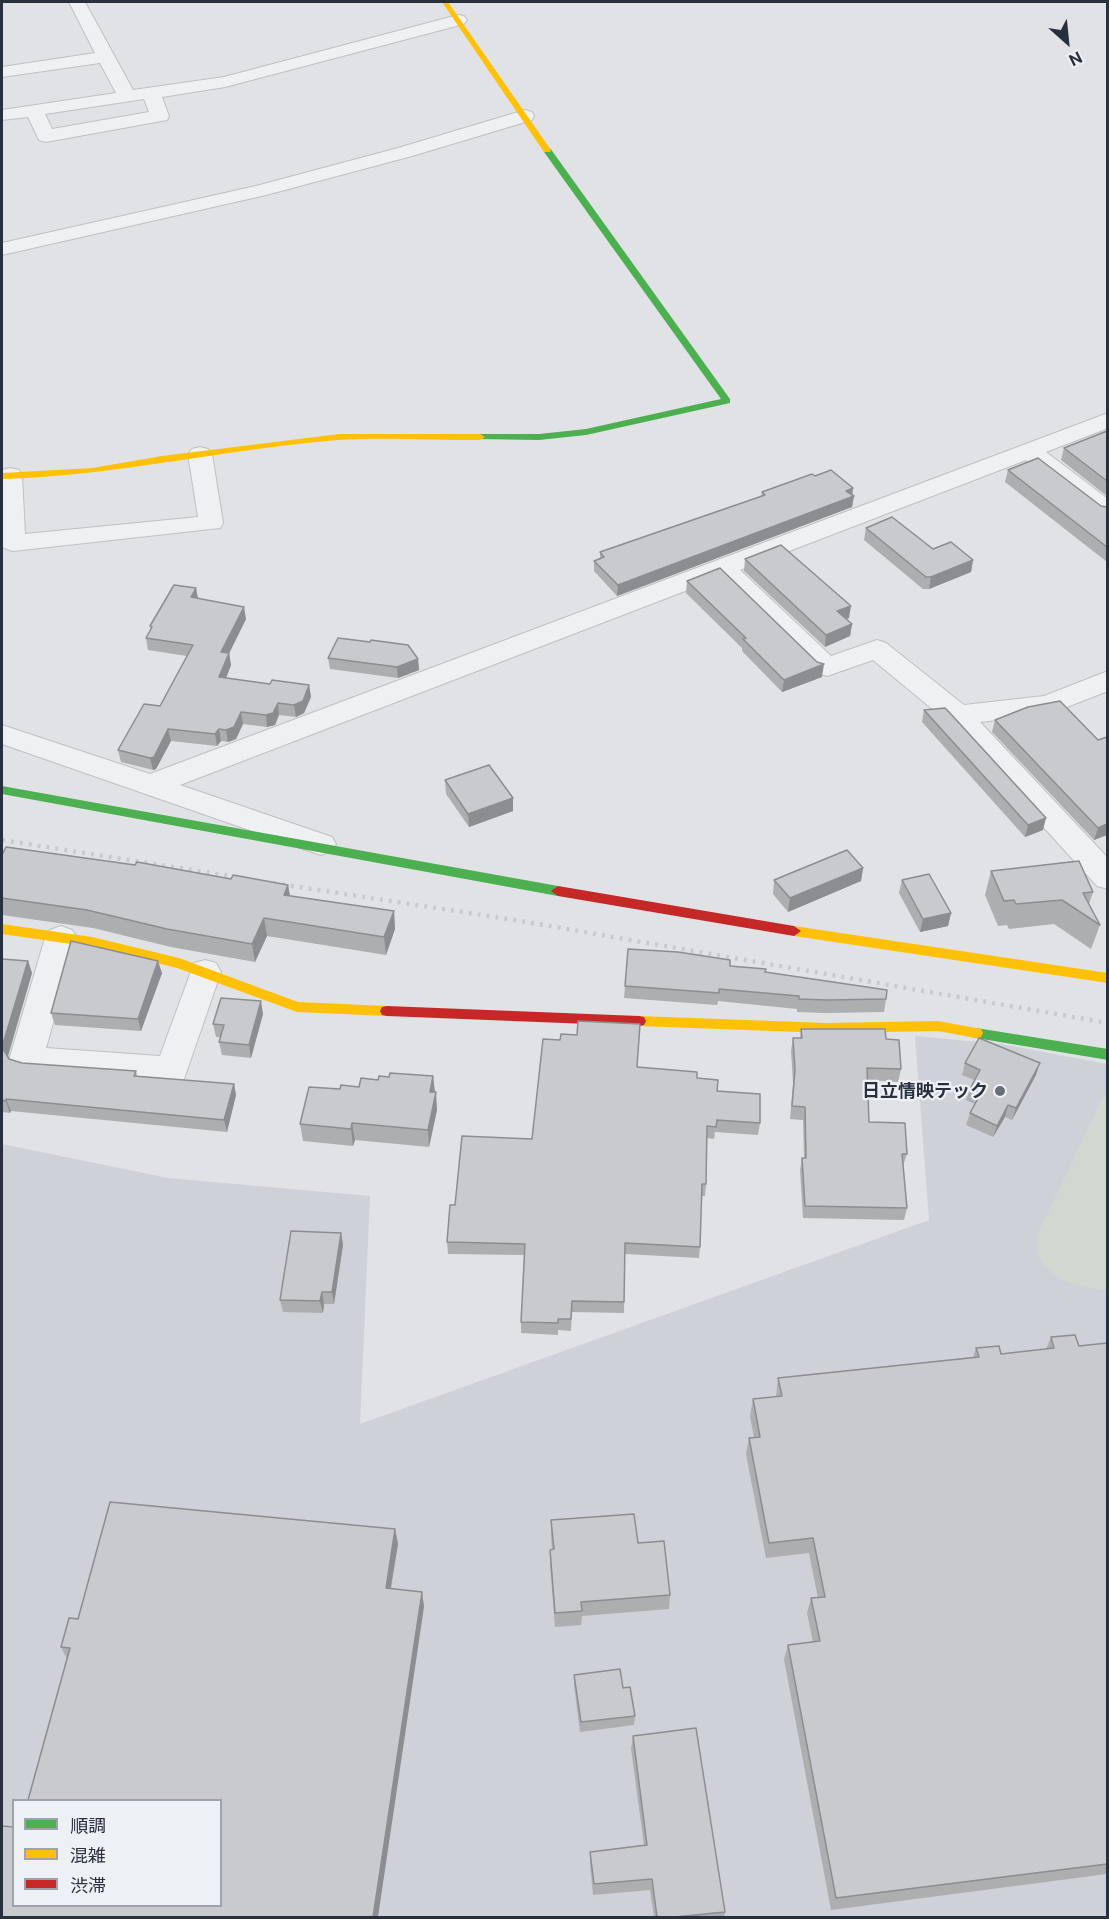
<!DOCTYPE html>
<meta charset="utf-8">
<style>
body{margin:0}
#map{position:relative;width:1109px;height:1919px;overflow:hidden;background:#e0e2e5;font-family:"Public Sans","Noto Sans JP",sans-serif}
canvas{display:block}
.frame{position:absolute;inset:0;border:3px solid #282f3d;pointer-events:none}
.legend{position:absolute;left:12px;top:1799px;width:210px;height:108px;box-sizing:border-box;background:#edf0f5;border:2px solid #9ea3ab;margin:0;padding:8px 10px;list-style:none;font-size:18px;color:#282f3d}
.legend li{display:flex;align-items:center;gap:12px;height:30px}
.legend b{width:30px;border:2px solid #9ea3ab}
.north{position:absolute;left:1037px;top:12px;width:60px;height:60px;-webkit-text-stroke:4px #edf0f5;paint-order:stroke;rotate:153deg;font-size:16px;font-weight:700;line-height:24px;text-align:center;color:#282f3d}
.north::after{content:'';display:block;margin:auto;width:21px;height:27px;background:#282f3d;clip-path:polygon(50% 0,100% 100%,50% 72%,0 100%)}
</style>
<div id="map">
<canvas width="1109" height="1919"></canvas>
<div class="frame"></div>
<ul class="legend">
<li><b style="height:8px;background:#4caf50"></b>順調</li>
<li><b style="height:8px;background:#ffc107"></b>混雑</li>
<li><b style="height:8px;background:#c62828"></b>渋滞</li>
</ul>
<div class="north">N</div>
</div>
<script>
const g = document.querySelector('canvas').getContext('2d');
g.lineJoin = 'round';
function paint(path, color) {
  g.fillStyle = color;
  g.fill(path, 'evenodd');
}
function trace(path, color, width, dash) {
  g.strokeStyle = color;
  g.lineWidth = width;
  g.lineCap = dash ? 'butt' : 'round';
  g.setLineDash(dash || []);
  g.stroke(path);
}
function drawText(font, color, halo, rows, align = 'center') {
  g.font = font + ' "Public Sans","Noto Sans JP",sans-serif';
  g.lineWidth = 4.5;
  g.setLineDash([]);
  g.textBaseline = 'middle';
  g.strokeStyle = halo;
  g.fillStyle = color;
  for (const [text, x, y, turn = 0] of rows) {
    g.save();
    g.translate(x, y);
    g.rotate((+turn || 0) * Math.PI / 180);
    g.textAlign = isNaN(turn) ? turn : align;
    if (halo) g.strokeText(text, 0, 0);
    g.fillText(text, 0, 0);
    g.restore();
  }
}
paint(new Path2D(`
 M915 1036 1001 1044 1107 1064V1917H2V1144L168 1178 370 1196 360 1424 929 1220ZM14 1800H220V1906H14Z`), '#ced1d8');
paint(new Path2D(`
 M1104 1095 1108 1096 1107 1290C1082 1289 1050 1281 1039 1255 1036 1250 1037 1242 1036 1237Z`), '#d0d8d0');
const street = new Path2D(`
 M69 2H85L133 90 224 77 458 15 464 16 467 20 464 24 225 87 162 97 169 116 167 120 46 142 39 140 28 117 2 120V110L116 93 100 63 2 77V67L95 53ZM144 99 149 112 52 129 45 114Z
 M525 110 532 112 534 116 532 120 412 156 266 195 2 255V243L256 186 398 148Z
 M1108 413V428L1046 452 1108 499V518L1099 516 1026 460 740 570 831 656 877 640 886 643 964 705 1044 696 1108 671V691L1049 714 980 722 1108 858V889L1097 886 948 722 873 660 827 676 817 673 719 578 180 785 332 837 336 844 332 851 321 855 2 744V725L150 774Z
 M200 447 208 449 212 454 223 523 220 528 13 551 4 548 2 545V470L10 468 19 470 22 475 25 534 198 517 188 454 192 449Z
 M61 926 72 930 77 938 46 1048 160 1056 194 963 205 960 216 963 221 972 184 1079 172 1083 26 1073 14 1069 9 1060 45 938 50 930Z`);
trace(street, '#bec0c3', 2);
paint(street, '#eff0f1');
paint(new Path2D(`
 M544 148H550L730 399V403L586 435 539 440 476 439V435L480 434H539L586 429 721 399 544 152Z
 M2 786 558 886 565 891 558 896 2 794Z
 M976 1028 1108 1049V1060L976 1038 971 1037 969 1033 971 1029Z`), '#4caf50');
paint(new Path2D(`
 M442 2H448L551 150 550 152H544Z
 M339 434H480L485 437 480 440C433 440 385 437 338 440 225 449 115 476 2 479V473L92 468 162 456Z
 M2 924 92 937 179 958 298 1002 387 1006 392 1007 394 1011 392 1015 387 1016 297 1012 177 968 92 947 2 934Z
 M794 926 1108 973V983L794 936 787 931Z
 M639 1016 826 1023 938 1021 976 1028 981 1029 983 1033 981 1037 976 1038 938 1031 826 1033 639 1026 634 1025 632 1021 634 1017Z`), '#ffc107');
paint(new Path2D(`
 M558 886 794 926 801 931 794 936 558 896 551 891Z
 M387 1006 639 1016 644 1017 646 1021 644 1025 639 1026 387 1016 382 1015 380 1011 382 1007Z`), '#c62828');
trace(new Path2D(`
 M2 840 249 879
 M273 883 521 921 1108 1023`), '#c8cacd', 4.5, [3, 6]);
paint(new Path2D(`
 M1107 431V496L1061 460 1064 448Z
 M1008 470 1101 506 1107 507V562L1005 482Z
 M815 476 853 488 852 495 854 496 852 507 617 596 594 571V561L600 559V552L761 496 762 492Z
 M866 528 933 549 973 560 971 572 929 589H923L864 540Z
 M745 559 849 618 846 619 852 624 850 636 825 647 744 571Z
 M687 581 822 677 782 692 742 651V648L686 593Z
 M196 588 198 598 246 619 229 653 231 665 226 678 270 684 309 685 311 697 304 713 296 717 279 715 275 725 267 727 243 724 236 739 228 742 221 741 217 746 171 741 156 769 153 770 121 762 118 750 160 706 187 656 148 650 146 638 151 629 150 626Z
 M370 642 418 659 419 670 398 678 330 669 328 658Z
 M924 710 1043 830 1025 837 922 722Z
 M995 720 1107 835 1094 840 992 732Z
 M445 780 513 811 469 827 446 794Z
 M2 855 288 885 290 896 394 911 395 929 386 955 267 936 255 962 171 947 93 928 2 915V916Z
 M863 868 861 881 788 912 773 894 774 880Z
 M991 871 1093 892 1089 904 1100 925 1091 949 1054 924 1009 929 1007 925 998 926 985 895Z
 M902 880 951 913 948 926 920 932 899 893Z
 M2 959 28 961 32 973 8 1057 9 1059 22 1063 136 1071 137 1076 234 1084 236 1095 227 1132 11 1111 10 1113 2 1112Z
 M730 966 765 972 886 999 884 1012 826 1013 797 1012V1009L718 1001 717 1005 624 998 625 986Z
 M162 973 141 1031 55 1025 51 1013Z
 M263 1014 251 1058 222 1055 219 1042 220 1037H216L213 1024Z
 M801 1029 886 1039 901 1069 898 1082 868 1080 869 1122 907 1154 903 1166 907 1208 904 1220 803 1218 800 1170 802 1158H804L803 1120 790 1119 793 1083 791 1051 793 1038H800Z
 M965 1063 1036 1075 1012 1120 1005 1117 993 1137 966 1125 970 1113 975 1104 966 1100 970 1089 974 1080 962 1075Z
 M637 1067 697 1078 717 1091 760 1123 758 1135 715 1132 714 1139 707 1138 706 1184 705 1196H701L700 1247 699 1258 625 1254 624 1313 572 1312 571 1331 558 1330V1335L521 1333V1322L524 1255 448 1254 447 1242 455 1205 532 1139Z
 M433 1076 437 1110 429 1147 355 1140 353 1146 303 1141 300 1124 340 1089 359 1087 389 1077Z
 M341 1233 343 1245 334 1304H324L323 1313 283 1312 280 1300Z
 M1051 1337 1079 1346 1107 1343V1874L831 1910 784 1659 788 1645 813 1642 807 1613 811 1598H818L809 1553 766 1558 746 1454 749 1438 754 1437 750 1416 753 1399 776 1397 778 1378 973 1357 976 1348 1001 1354 1046 1349Z
 M551 1520 638 1543 670 1595 669 1609 582 1616 581 1625 555 1627 550 1564V1550H552L551 1535Z
 M395 1529 398 1544 391 1589 422 1592 424 1607 14 1905 67 1659 61 1647 78 1619Z
 M574 1675 623 1688 635 1716 634 1725 580 1732 574 1685Z
 M633 1736 725 1912 724 1917H654L650 1890 593 1895 590 1864V1852L644 1845 631 1749Z`), '#acaeb0');
paint(new Path2D(`
 M853 488 852 497 854 496 852 507 617 596 618 585Z
 M973 560 971 572 929 589 931 577Z
 M196 588 198 600 191 597Z
 M851 606 849 618 835 623 837 611Z
 M244 607 246 619 224 664 221 652Z
 M852 624 850 636 825 647 826 635Z
 M229 653 231 665 222 689 219 677Z
 M418 659 419 670 398 678 397 667Z
 M824 664 822 677 782 692 784 680Z
 M309 685 311 697 304 713 296 717 294 705Z
 M278 703 279 715 275 725 267 727 266 715Z
 M241 712 243 724 236 739 228 742 226 730Z
 M168 729 171 741 156 769 153 770 150 758Z
 M219 729 221 741 217 746 215 734Z
 M513 798V811L469 827 468 814Z
 M1046 818 1043 830 1025 837 1028 825Z
 M1107 824V835L1094 840 1098 828Z
 M863 868 861 881 788 912 790 898Z
 M288 885 291 902 284 895Z
 M394 911 395 929 386 955 384 937Z
 M951 913 948 926 920 932 923 919Z
 M264 918 267 936 255 962 252 944Z
 M28 961 32 973 7 1059 2 1047Z
 M158 961 162 973 141 1031 138 1019Z
 M261 1001 263 1014 251 1058 249 1045Z
 M1040 1063 1036 1075 1012 1120 1016 1108Z
 M433 1076 435 1094 430 1092Z
 M234 1084 236 1095 227 1132 224 1120Z
 M436 1092 437 1110 429 1147 428 1130Z
 M6 1099 11 1111 10 1113 6 1101Z
 M1008 1105 1005 1117 993 1137 997 1126Z
 M352 1123 355 1140 353 1146 351 1129Z
 M341 1233 343 1245 334 1304 332 1292Z
 M322 1292 324 1304 323 1313 320 1301Z
 M395 1529 398 1544 388 1603 386 1588Z
 M422 1592 424 1607 378 1917H373Z`), '#8c8d90');
const building = new Path2D(`
 M1107 431V481L1064 448Z
 M1038 458 1101 506 1107 507V547L1008 470Z
 M831 470 853 488 846 491 854 496 618 585 594 561 604 557 600 552 765 495 762 492 812 474 815 476Z
 M892 517 933 549 951 542 973 560 931 577H926L866 528Z
 M781 545 851 606 837 611 852 624 826 635 745 559Z
 M720 568 817 662 824 664 784 680 743 639 746 638 687 581Z
 M174 585 196 588 191 597 244 607 221 652 229 653 219 677 270 684 272 680 309 685 303 701 294 705 278 703 273 713 266 715 241 712 234 727 226 730 219 729 215 734 168 729 154 757 150 758 118 750 144 704 160 706 193 645 146 638 152 627 150 626Z
 M338 638 370 642 371 640 408 645 418 659 397 667 328 658Z
 M1060 701 1098 740 1107 737V824L1098 828 995 720 1028 707Z
 M945 708 949 712 1046 818 1028 825 924 710Z
 M489 765 513 798 468 814 445 780Z
 M6 847 135 865 137 862 231 879 233 875 288 885 284 895 394 911 384 937 264 918 252 944 167 929 87 910 2 898V855Z
 M847 850 863 868 790 898 774 880Z
 M1079 861 1093 892 1083 893 1100 925 1062 900 1016 904 1014 900 1004 901 991 871Z
 M929 874 951 913 923 919 902 880Z
 M71 941 158 961 138 1019 51 1013Z
 M628 949 678 952 730 960V966L766 969 765 972 887 990 886 999 828 1000 799 999V996L719 989V993L625 986Z
 M2 959 28 961 2 1047 9 1059 22 1063 136 1071 134 1076 234 1084 224 1120 6 1099V1101L2 1100Z
 M221 998 261 1001 249 1045 219 1042 224 1025 213 1024Z
 M578 1021 640 1024 637 1067 697 1072V1078L718 1080 717 1091 760 1094V1123L717 1120 716 1127 707 1126 706 1184H702L700 1247 625 1243 624 1302 572 1301 571 1319H558V1323L521 1322 525 1244 447 1242 450 1205H455L462 1136 532 1139 543 1039 560 1040 561 1034 577 1035Z
 M801 1029H885L886 1039 899 1040 901 1069 867 1068 869 1122 905 1123 907 1154H902L907 1208 805 1206 802 1158H806L805 1107 792 1106 795 1070 793 1038H802Z
 M979 1038 1040 1063 1016 1108 1008 1105 997 1126 970 1113 981 1093 970 1089 980 1070 965 1063Z
 M390 1073 433 1076 430 1092H436L428 1130 352 1123 351 1129 300 1124 309 1087 340 1089 341 1085 359 1087 361 1078 378 1080 379 1076 389 1077Z
 M291 1231 341 1233 332 1292H322L320 1301 280 1300Z
 M1075 1335 1079 1346 1107 1343V1864L836 1898 788 1645 820 1641 811 1598 825 1597 813 1538 769 1543 749 1438 760 1437 753 1399 782 1396 778 1378 979 1357 976 1348 999 1346 1001 1354 1054 1348 1051 1337Z
 M110 1502 395 1529 386 1588 422 1592 373 1917H2V1826L14 1827V1905H220V1800H28L70 1648 61 1647 69 1618 78 1619Z
 M634 1514 638 1543 664 1541 670 1595 581 1602 582 1611 555 1613 550 1550 554 1549 551 1520Z
 M620 1669 623 1688 630 1687 635 1716 581 1722 574 1675Z
 M696 1728 725 1912 675 1917H657L652 1879 594 1884 590 1852 647 1845 633 1736Z`);
paint(building, '#c8cacd');
trace(building, '#8c8d90', 1.5);
for (const [x, y, r, color] of [
 [1000,1091,6,"#686e78"]
]) {
  const dot = new Path2D();
  dot.arc(x, y, r, 0, 2 * Math.PI);
  g.fillStyle = color;
  g.fill(dot);
  trace(dot, '#edf0f5', 2);
}
drawText('bold 18px', '#282f3d', '#edf0f5', [
 ["日立情映テック",988,1091]
], 'right');
</script>
